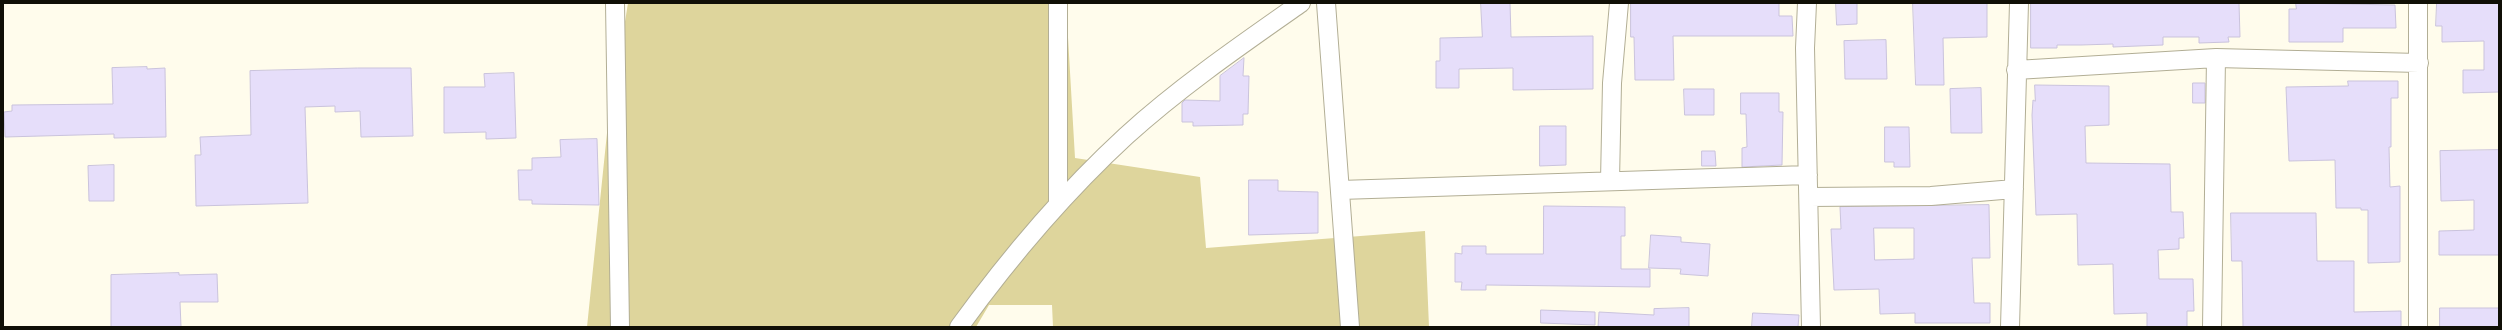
<!DOCTYPE html>
<style>
body{margin:0}
#map{position:relative;width:2502px;height:330px;overflow:hidden;background:#fffcec;font-family:Manrope,sans-serif}
canvas{display:block}
.frame{position:absolute;inset:0;border:4px solid #100f06;pointer-events:none}
</style>
<div id="map">
<canvas width="2502" height="330"></canvas>
<div class="frame"></div>
</div>
<script>
const g = document.querySelector('canvas').getContext('2d');
g.lineJoin = 'round';
function paint(path, color) {
  g.fillStyle = color;
  g.fill(path, 'evenodd');
}
function trace(path, color, width, dash) {
  g.strokeStyle = color;
  g.lineWidth = width;
  g.lineCap = dash ? 'butt' : 'round';
  g.setLineDash(dash || []);
  g.stroke(path);
}
paint(new Path2D(`
 M628 3H1066L1075 158 1200 177 1206 248 1425 231 1429 327H1053L1052 305H989L976 327H587L607 133Z`), '#ded59c');
const building = new Path2D(`
 M1481 3H1510L1511 37 1593 36V89L1513 90V68L1459 69V88H1436V61H1440V38L1482 37Z
 M1631 3H1779V16H1792L1793 36H1673L1674 80H1635L1634 37H1631Z
 M1836 3H1857V24L1837 25Z
 M1913 3H1987V37L1943 38 1944 85H1916Z
 M2031 3H2239L2240 37H2228L2229 42 2199 43V37H2163V45L2113 47V44L2081 45H2057V48H2031Z
 M2296 3 2395 5 2396 28H2343V42H2289V9H2296Z
 M2437 3H2499V92L2463 93V70H2484V41L2442 42V26H2436Z
 M1886 40 1887 79H1845L1844 41Z
 M1244 58 1243 76H1249L1248 114H1243V125L1193 126V122H1182V103L1185 100 1220 101V76Z
 M147 67V69L165 68 166 137 114 138V134L5 137 4 112 12 111V105L113 104 112 68Z
 M358 68H411L413 136 361 137 360 111 335 112V106L305 107 308 203 196 206 195 155H201L200 137 251 135 250 71Z
 M514 73 516 138 486 139V132L444 133V87H485L484 74Z
 M2348 81H2398V98H2391V147H2389L2390 187 2400 186V262L2368 263V210H2361V208H2336L2335 160 2289 161 2286 87 2348 86Z
 M2193 83H2205V103H2193Z
 M2035 85 2109 86V125L2085 126 2086 163 2170 164 2171 212H2183L2184 238H2179V249L2158 250 2159 279H2193L2194 311H2187V327H2147V313L2114 314 2113 264 2078 265 2077 214 2036 215 2032 115 2033 100 2035 101Z
 M1981 88 1982 133H1951L1950 89Z
 M1684 89H1714V115H1685Z
 M1741 93H1779V112H1783L1782 165 1742 167V148L1747 147 1746 114H1741Z
 M1540 126H1566V165L1540 166Z
 M1885 127H1909L1910 167H1894V162H1885Z
 M597 139 599 205 532 204V200H519L518 170H532V158L561 157 560 140Z
 M2499 150V255H2439V231L2474 230V200L2441 201 2440 151Z
 M1702 151H1715L1716 166H1702Z
 M114 165V201H89L88 166Z
 M1249 180H1278V191L1318 192V233L1249 235Z
 M1989 205 1990 258H1972L1974 303H1990V323H1915V313L1880 314 1879 289 1834 290 1831 229H1841L1840 207ZM1874 228H1914V259L1875 260Z
 M1544 206 1625 207V236H1621V269H1650V287L1486 285V290H1461L1462 282H1455V253L1462 254V246H1486V254H1543Z
 M2231 213H2316L2317 261H2354V312L2401 311V327H2243L2242 261H2232Z
 M1651 235 1681 237V242L1710 244 1708 276 1680 274 1681 269 1649 268Z
 M179 273V275L217 274 218 302H180L181 327H111V275Z
 M1689 308V327H1598L1599 312 1654 315V309Z
 M2440 308H2499V327H2440Z
 M1541 310 1595 312V325L1541 323Z
 M1753 313 1799 315 1798 327H1752Z`);
paint(building, '#e6defa');
trace(building, '#cac3dc', 1);
const street = new Path2D(`
 M615 3 620 327
 M1326 3 1350 327
 M1807 3 1805 48 1811 327
 M2418 3V327
 M2016 70 2216 58 2419 63
 M1610 181 1612 83 1619 3
 M1340 190 1808 175
 M1809 197 1931 196 2014 189
 M1058 204V3
 M959 327C1009 258 1063 194 1126 136 1180 87 1241 45 1301 3
 M2010 327 2019 3
 M2212 327 2216 58`);
trace(street, '#b2ae95', 20);
trace(street, '#fff', 18);
</script>
